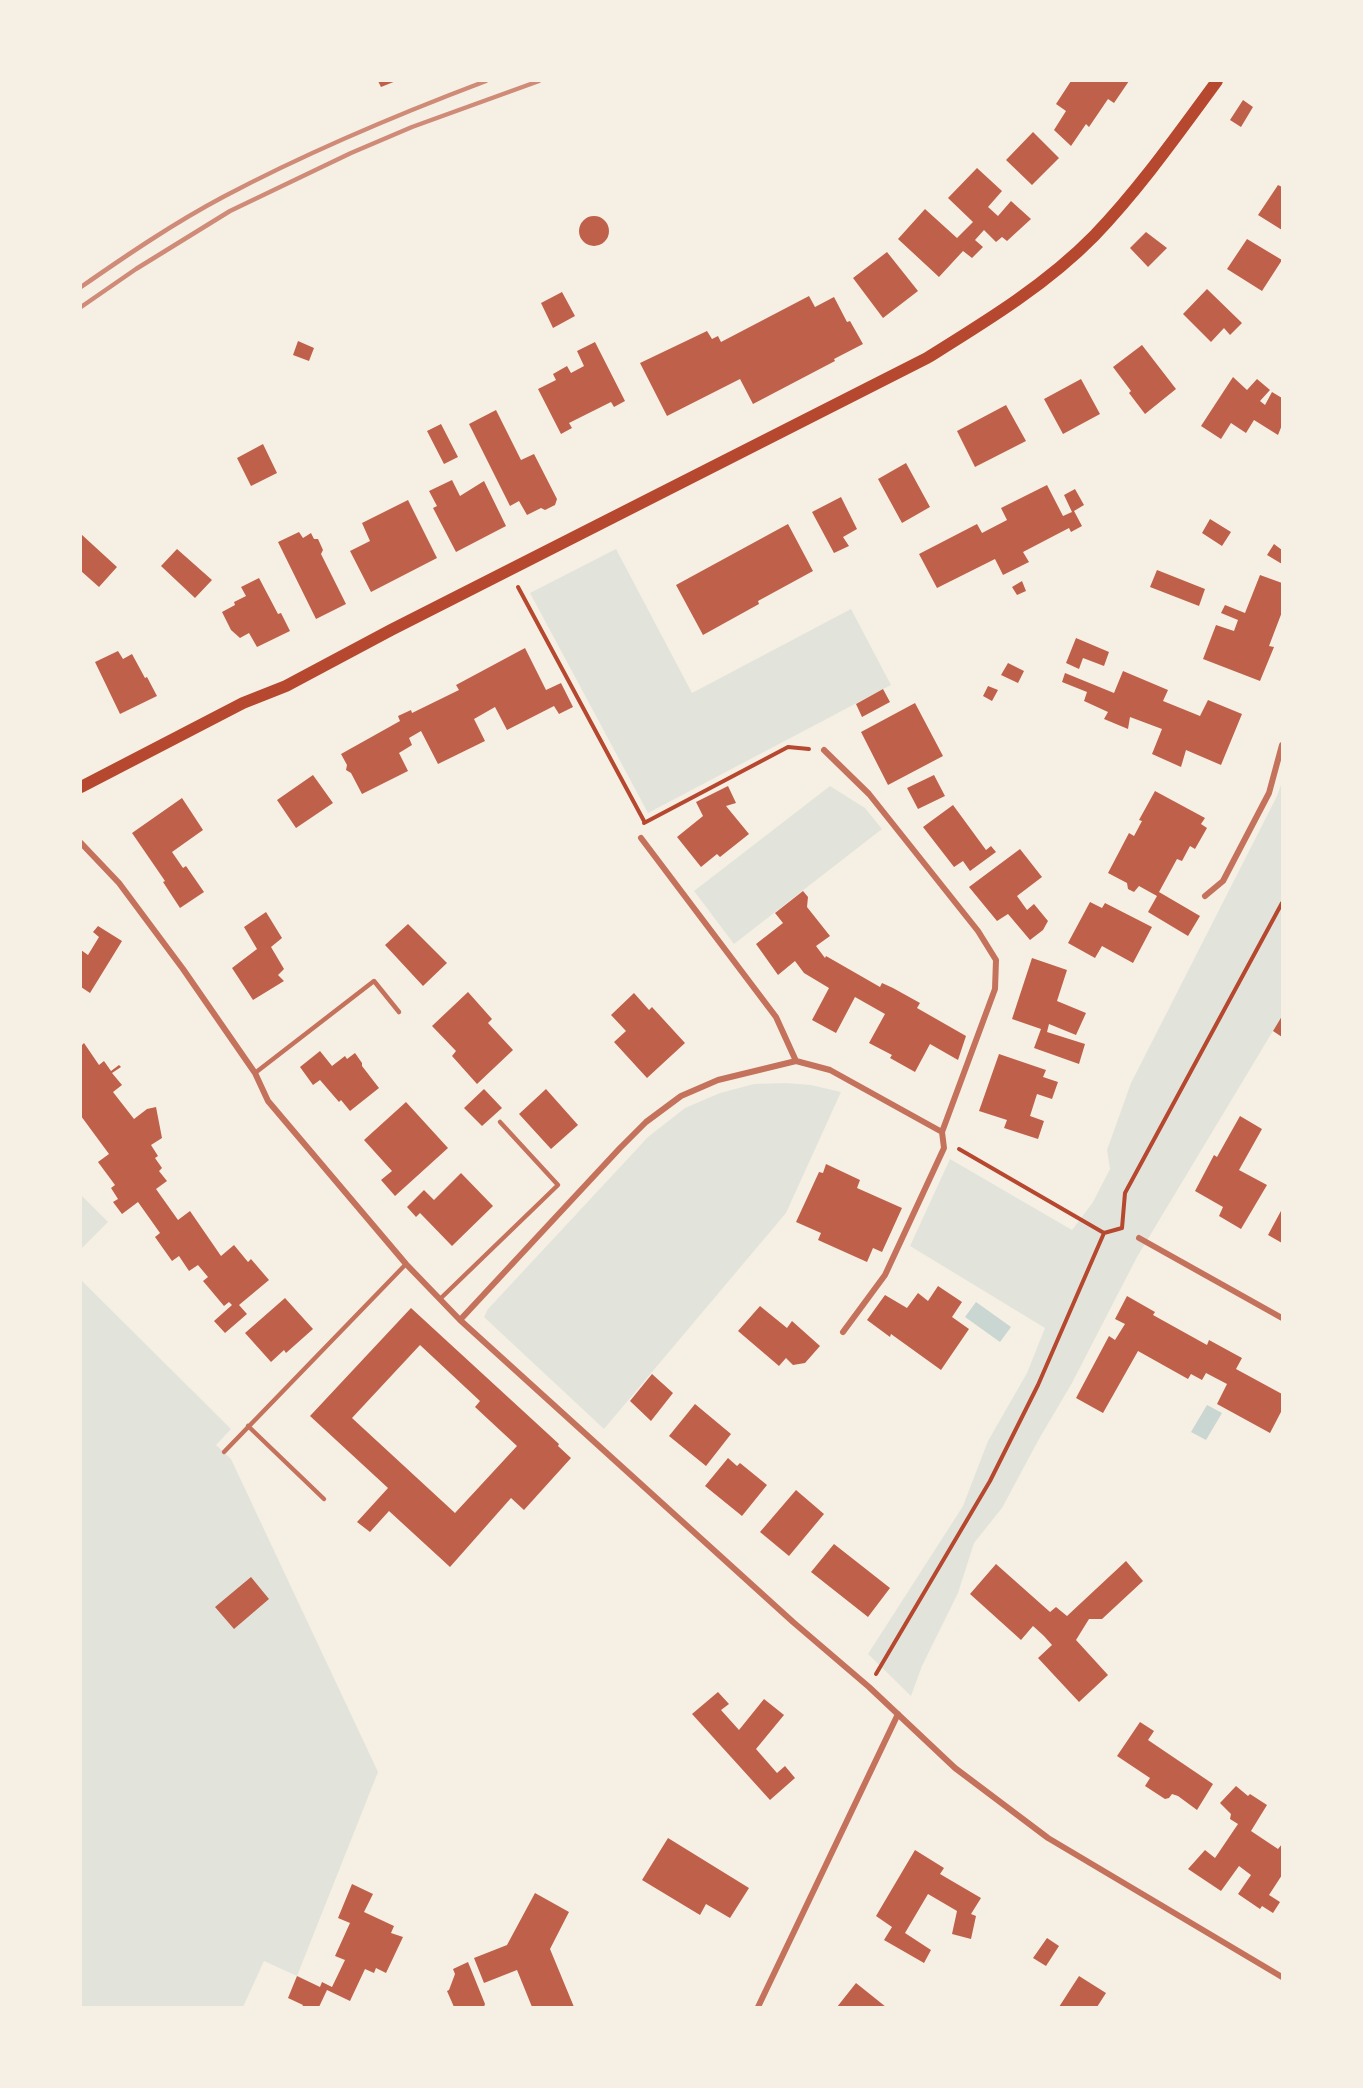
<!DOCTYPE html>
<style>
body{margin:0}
#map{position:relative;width:1363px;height:2088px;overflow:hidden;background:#f6efe4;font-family:Quicksand,sans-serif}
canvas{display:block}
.frame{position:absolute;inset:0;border:82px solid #f6efe4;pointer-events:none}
</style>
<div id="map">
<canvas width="1363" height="2088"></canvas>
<div class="frame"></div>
</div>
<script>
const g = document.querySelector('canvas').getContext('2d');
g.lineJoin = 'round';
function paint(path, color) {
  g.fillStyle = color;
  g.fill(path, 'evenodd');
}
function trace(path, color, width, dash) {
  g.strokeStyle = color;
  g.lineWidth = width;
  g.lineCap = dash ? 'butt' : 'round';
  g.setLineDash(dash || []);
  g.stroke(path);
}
paint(new Path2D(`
 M616 549 692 693 851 609 891 685 648 813 530 593Z
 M1282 782V1016L1137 1257 1072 1383 1039 1439 1002 1508 974 1543 958 1593 922 1666 911 1696 868 1654 963 1506 988 1441 1027 1373 1045 1328 910 1246 950 1159 1072 1230 1093 1202 1110 1169 1107 1150 1131 1083 1277 796Z
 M830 786 865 808 882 829 734 944 694 891Z
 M786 1083 811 1085 841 1092 786 1213 604 1429 484 1317 488 1309 648 1137 685 1108 720 1093 754 1084Z
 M81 1195 108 1222 81 1249Z
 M81 1280 231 1429 216 1445 231 1459 378 1772 297 1976 264 1961 243 2007H81Z`), '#e2e4dc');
paint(new Path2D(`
 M976 1302 1011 1327 1000 1342 965 1317Z
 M1207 1405 1222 1413 1206 1440 1191 1432Z`), '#c9d6d2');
paint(new Path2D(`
 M378 81H396L381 87Z
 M1071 81H1129L1114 103 1108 99 1089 127 1086 124 1071 146 1054 130 1066 111 1056 104Z
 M1243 100 1253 107 1241 127 1230 120Z
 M1033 132 1059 158 1032 185 1006 160Z
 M977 168 1002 191 988 207 998 216 1011 201 1031 219 1007 241 1002 237 996 242 984 230 975 240 983 247 972 258 963 251 939 277 898 239 925 209 957 238 973 222 948 198Z
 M1278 185 1282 187V230L1258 215Z
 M579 231a15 15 0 1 1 30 0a15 15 0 1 1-30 0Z
 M1146 232 1167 248 1148 267 1130 248Z
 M1247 239 1282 260 1262 291 1227 269Z
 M887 252 918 291 883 318 853 278Z
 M1207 289 1242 323 1230 335 1224 328 1211 342 1183 314Z
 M562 292 575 316 553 328 541 303Z
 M809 296 815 307 834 297 847 322 850 321 863 344 834 359 835 361 753 404 740 379 667 416 640 363 707 331 712 339 718 336 721 342Z
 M298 341 314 348 309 361 293 355Z
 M595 342 625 401 614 407 611 402 569 423 572 428 561 434 538 389 556 380 553 374 567 366 571 373 584 366 577 351Z
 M1142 345 1176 389 1145 414 1129 393 1131 391 1113 367Z
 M1233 377 1247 390 1257 379 1270 390 1260 401 1265 405 1272 392 1282 398V425L1278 435 1254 420 1246 433 1231 423 1221 439 1201 426Z
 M1081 379 1100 414 1063 434 1044 399Z
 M1006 405 1026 441 975 467 957 431Z
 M496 410 521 460 534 454 557 499 555 505 545 510 541 508 527 515 519 501 510 506 469 424Z
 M441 424 458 457 444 464 427 431Z
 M263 444 277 473 251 486 237 458Z
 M906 463 930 507 902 523 878 479Z
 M452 480 460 496 484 481 506 526 456 552 433 508 437 506 429 491Z
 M1047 485 1063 516 1072 512 1064 495 1075 489 1084 505 1074 511 1082 526 1071 532 1069 528 1023 552 1029 562 1003 575 995 559 937 588 919 554 977 524 982 533 1007 520 1001 508Z
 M841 497 857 529 843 537 849 546 834 553 812 512Z
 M408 500 437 558 371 592 350 551 370 541 362 523Z
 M1210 519 1231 532 1222 546 1202 533Z
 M788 524 813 571 758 601 759 604 703 635 676 585Z
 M299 532 303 538 311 533 314 539H318L323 550 321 554 346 604 316 619 278 542Z
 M81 534 117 567 99 587 81 571Z
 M1274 544 1282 550V564L1267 555Z
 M177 549 212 580 195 598 161 566Z
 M1157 570 1205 589 1199 606 1150 587Z
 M1260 575 1282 583V612L1269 646 1274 647 1260 681 1203 659 1216 625 1234 631 1238 620 1221 613 1225 605 1245 613Z
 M259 578 278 614 281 613 290 631 257 647 249 633 240 638 231 630 222 612 235 605 234 602 246 596 241 587Z
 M1022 581 1026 591 1017 595 1012 587Z
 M1076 638 1109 652 1104 666 1083 658 1079 669 1066 663Z
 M525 648 546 690 561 683 573 707 559 714 554 706 507 730 495 707 474 719 485 741 438 764 421 731 409 738 412 745 399 753 408 771 362 794 351 773 346 770 347 765 341 754 400 721 398 716 411 710 412 713 459 690 456 685Z
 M118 651 123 659 132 654 145 678 147 677 157 696 120 714 95 662Z
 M1008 663 1024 671 1018 683 1001 675Z
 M1123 671 1168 690 1163 701 1200 716 1208 700 1242 714 1221 765 1186 750 1181 767 1152 754 1162 729 1130 717 1128 729 1104 719 1108 712 1084 701 1087 692 1062 682 1065 673 1114 693Z
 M988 686 998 690 992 701 983 696Z
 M883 689 890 702 862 717 856 704Z
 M915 703 943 756 888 785 861 732Z
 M313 775 333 803 296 828 277 800Z
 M934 775 945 796 918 809 907 788Z
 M728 786 736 803 726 806 749 834 720 857 717 854 701 867 677 837 703 816 696 802Z
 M1155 791 1205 818 1201 824 1207 828 1195 849 1190 846 1182 861 1177 859 1159 892 1200 916 1188 936 1148 912 1157 896 1139 886 1134 892 1128 889 1127 883 1108 873 1129 833 1134 836 1142 821 1139 820Z
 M182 798 203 830 172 852 183 868 186 866 204 892 180 908 163 882 165 881 132 833Z
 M953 805 986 850 991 846 996 852 970 871 963 861 954 867 923 827Z
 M1020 849 1042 877 1017 896 1027 910 1034 904 1048 921 1043 930 1030 940 1008 914 997 921 969 887Z
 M803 891 808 897 807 907 830 936 816 946 825 958 826 956 880 987 882 983 893 988 920 1003 917 1008 966 1036 958 1060 930 1044 915 1072 890 1058 892 1055 869 1043 885 1014 855 997 836 1033 812 1020 829 988 804 973 795 961 778 975 756 944 783 923 775 913Z
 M1090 902 1102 908 1105 903 1152 927 1133 963 1102 946 1095 958 1068 943Z
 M266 912 282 938 271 947 284 969 278 975 284 981 253 1000 232 968 257 949 244 927Z
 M408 924 447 963 423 986 385 945Z
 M98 926 122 941 90 993 81 987V950L88 955 99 937 93 932Z
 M1032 958 1067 970 1057 1001 1086 1013 1076 1035 1049 1024 1047 1032 1085 1044 1079 1064 1034 1048 1041 1029 1012 1019Z
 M468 992 492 1019 488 1023 513 1050 477 1084 452 1056 456 1051 432 1026Z
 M634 993 649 1010 652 1007 685 1043 647 1078 614 1042 626 1031 611 1015Z
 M1282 1016V1037L1273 1031Z
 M84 1043 99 1065 104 1061 111 1071 119 1065 121 1067 112 1073 122 1085 113 1092 134 1119 147 1109 156 1107 162 1138 151 1145 158 1156 155 1158 162 1168 159 1171 167 1181 156 1189 178 1220 190 1211 221 1256 234 1245 248 1262 251 1259 269 1280 239 1305 247 1314 225 1333 214 1321 232 1305 229 1302 224 1306 203 1281 208 1277 198 1265 189 1271 179 1256 172 1261 155 1237 160 1233 138 1202 122 1214 113 1202 118 1199 111 1188 115 1185 98 1162 109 1154 81 1116V1046Z
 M320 1051 332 1066 345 1056 347 1059 355 1053 362 1063V1066L379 1088 350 1111 341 1100 339 1102 320 1080 313 1085 300 1067Z
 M999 1054 1046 1070 1043 1077 1058 1082 1052 1099 1037 1094 1030 1116 1044 1121 1038 1139 1004 1128 1007 1120 979 1111Z
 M484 1089 502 1108 482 1126 464 1108Z
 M546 1089 578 1125 551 1149 519 1114Z
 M406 1102 448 1148 395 1196 381 1180 392 1171 364 1140Z
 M1240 1116 1262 1129 1239 1170 1267 1185 1241 1229 1219 1216 1223 1207 1195 1191 1214 1155 1217 1157Z
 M826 1164 860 1180 857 1188 902 1208 882 1252 873 1248 867 1262 818 1240 821 1233 796 1222 819 1172 823 1173Z
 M461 1173 493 1206 452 1246 420 1213 416 1217 407 1207 424 1190 434 1200Z
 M1282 1209V1243L1268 1235Z
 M938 1286 962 1302 952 1317 969 1329 941 1370 891 1334 890 1337 867 1320 885 1295 907 1308 918 1293 928 1301Z
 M1127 1296 1155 1312 1153 1315 1207 1345 1209 1340 1242 1358 1236 1369 1282 1394V1410L1270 1433 1217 1404 1227 1384 1206 1373 1202 1380 1191 1374 1188 1379 1138 1351 1103 1413 1076 1398 1109 1336 1115 1340 1125 1324 1115 1319Z
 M285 1298 313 1329 286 1353 284 1350 271 1362 245 1333Z
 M760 1306 787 1328 792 1321 820 1346 805 1363 793 1365 786 1358 779 1366 738 1331Z
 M411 1308 559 1444 558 1446 571 1458 524 1510 511 1498 450 1567 389 1511 370 1532 357 1522 388 1488 310 1416ZM420 1345 480 1401 475 1407 517 1446 455 1513 352 1418Z
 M652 1374 673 1393 651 1421 630 1401Z
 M695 1404 731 1434 706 1466 669 1436Z
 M728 1458 737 1466 740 1463 767 1485 742 1516 705 1486Z
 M796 1490 824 1514 789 1556 760 1532Z
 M834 1544 890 1588 868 1617 811 1572Z
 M1126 1561 1143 1581 1102 1619H1089L1076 1640 1108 1675 1079 1702 1038 1658 1052 1645 1044 1636 1033 1626 1021 1640 970 1594 996 1564 1050 1612 1056 1607 1067 1616Z
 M251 1577 269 1599 234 1629 215 1607Z
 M718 1692 729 1704 721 1710 739 1730 764 1699 784 1715 756 1749 777 1773 785 1766 795 1778 770 1800 692 1714Z
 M1140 1722 1154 1731 1148 1740 1213 1784 1197 1810 1178 1796 1172 1794 1169 1798 1165 1799 1145 1786 1150 1778 1117 1756Z
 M1236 1786 1248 1796 1250 1794 1267 1805 1251 1831 1278 1849 1282 1844V1875L1269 1895 1280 1902 1273 1913 1262 1906 1260 1909 1238 1894 1251 1875 1239 1866 1221 1891 1188 1869 1205 1850 1215 1858 1238 1824 1230 1819 1231 1814 1220 1803Z
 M668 1838 749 1888 730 1918 706 1904 700 1915 642 1880Z
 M915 1850 944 1868 940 1874 981 1898 971 1914 976 1916 971 1939 952 1934 957 1911 928 1894 905 1933 931 1950 924 1963 884 1940 892 1927 876 1916Z
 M352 1884 373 1894 364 1912 394 1926 391 1933 403 1937 386 1973 376 1968 374 1973 365 1969 350 2001 327 1990 319 2007H302L303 2005 288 1998 297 1976 320 1987 322 1982 332 1987 345 1960 335 1956 350 1923 338 1918Z
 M535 1893 569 1912 550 1949 574 2007H532L517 1970 484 1983 474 1958 507 1945Z
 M1047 1938 1059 1946 1046 1966 1033 1958Z
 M468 1962 485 2004 484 2007H454L447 1991 449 1990 455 1974 453 1969Z
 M1079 1976 1106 1993 1097 2007H1059Z
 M856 1983 886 2007H837Z`), '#bf614a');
trace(new Path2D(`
 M518 587 644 821
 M644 823 788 747 809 749
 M959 1149 1104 1233
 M876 1674 990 1481 1038 1385 1104 1233 1122 1228 1125 1193 1282 903`), '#b5482f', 4);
trace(new Path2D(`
 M255 1073 374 981 399 1012
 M440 1299 558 1185 500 1122
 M248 1426 324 1499
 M224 1452 406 1264`), '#c5725c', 4.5);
trace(new Path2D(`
 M641 838 776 1017 796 1061
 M81 843 119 883 183 969 255 1073 268 1101 406 1264 460 1320 793 1622 869 1687 955 1768 1048 1838 1282 1977
 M1205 896 1223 881 1269 793 1282 745
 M1139 1238 1282 1318
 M460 1320 620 1148 646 1122 681 1096 718 1080 796 1061 830 1070 942 1132 995 989 996 960 978 931 869 794 824 750
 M843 1332 885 1275 944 1148 942 1132
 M758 2007 898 1714`), '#c5725c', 6);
trace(new Path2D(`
 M81 787 243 703 286 686 391 630 927 358C985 322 1046 285 1094 236 1140 188 1178 134 1217 81`), '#b5482f', 12);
trace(new Path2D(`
 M81 287C127 255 174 223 223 197 308 152 396 115 486 81
 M81 307 136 269 230 211 351 153 412 127 539 81`), '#cf8b77', 4.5);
</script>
